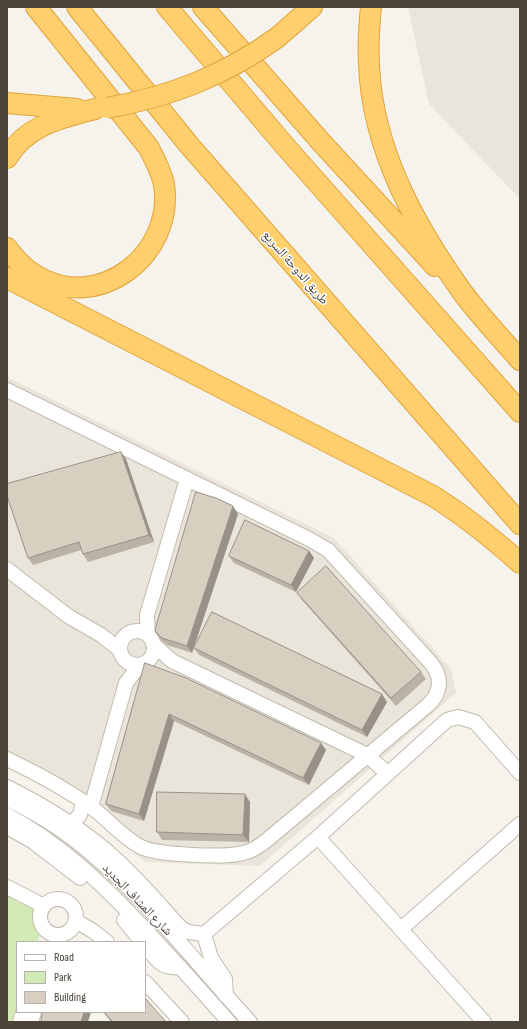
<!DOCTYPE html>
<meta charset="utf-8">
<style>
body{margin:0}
#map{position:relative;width:527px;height:1029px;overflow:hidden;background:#f6f3ec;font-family:"Sofia Sans Condensed",sans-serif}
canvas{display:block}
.frame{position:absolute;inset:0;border:8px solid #4b4439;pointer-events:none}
.legend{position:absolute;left:16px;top:941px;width:130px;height:72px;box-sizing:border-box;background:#fff;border:1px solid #b7b4b0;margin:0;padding:5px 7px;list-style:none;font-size:12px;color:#4b4439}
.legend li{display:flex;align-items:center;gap:8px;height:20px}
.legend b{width:20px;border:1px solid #b7b4b0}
</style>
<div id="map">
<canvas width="527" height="1029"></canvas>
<div class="frame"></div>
<ul class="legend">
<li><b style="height:5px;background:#fff"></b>Road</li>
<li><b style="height:11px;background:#d2eab5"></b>Park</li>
<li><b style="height:11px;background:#d8cfc1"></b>Building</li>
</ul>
</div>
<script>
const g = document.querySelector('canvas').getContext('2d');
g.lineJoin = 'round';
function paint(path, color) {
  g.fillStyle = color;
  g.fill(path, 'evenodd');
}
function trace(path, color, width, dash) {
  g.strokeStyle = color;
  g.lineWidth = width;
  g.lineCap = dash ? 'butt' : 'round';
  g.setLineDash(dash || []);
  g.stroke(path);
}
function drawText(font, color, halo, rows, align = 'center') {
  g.font = font + ' "Sofia Sans Condensed","Noto Naskh Arabic",sans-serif';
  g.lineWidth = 3;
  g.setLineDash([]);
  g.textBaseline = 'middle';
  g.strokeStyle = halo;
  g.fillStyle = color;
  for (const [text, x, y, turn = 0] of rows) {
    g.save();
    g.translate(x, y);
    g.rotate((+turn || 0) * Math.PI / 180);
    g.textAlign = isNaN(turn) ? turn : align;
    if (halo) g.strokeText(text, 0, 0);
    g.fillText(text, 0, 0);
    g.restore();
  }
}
paint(new Path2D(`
 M408 7H520V199L429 104Z
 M7 377 334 538 451 669 456 693 260 866 144 862 104 825 70 800 7 766Z`), '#eae5da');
paint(new Path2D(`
 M7 894 37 906 40 934 38 942H17L16 1022H7Z`), '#d2eab5');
const minor = new Path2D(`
 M7 390 309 539 328 550 431 663C443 678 441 693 428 705L267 840C260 846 252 851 243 853 226 858 157 855 141 847 123 838 108 819 91 807 65 788 36 773 7 759
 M7 569 68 616 101 635 120 650
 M120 648a17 17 0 1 1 34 0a17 17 0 1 1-34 0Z
 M148 635 147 615 187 479
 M153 644 172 661 367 755 387 773
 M7 787C47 807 86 831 118 861 141 882 160 905 181 928L188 932 204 934 211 958 225 979 226 996
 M7 799C30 810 52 823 72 838 140 890 193 960 250 1022
 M91 807 126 683 140 665
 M7 815C60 843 102 884 143 927 172 958 201 990 229 1022
 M71 824 80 815 83 802
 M7 827 32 841 80 878
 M318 837 484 1022
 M7 887 44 906
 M40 917a18 18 0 1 1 36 0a18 18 0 1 1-36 0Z
 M124 920 142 942
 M76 921 93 931 107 942
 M401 929 520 824
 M204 934 318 837 447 720 458 717 475 722 520 773
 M145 945C156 959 160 969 180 967
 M145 982 182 1022
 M20 1022 23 1012
 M31 1022 34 1012`);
const highway = new Path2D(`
 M77 7 189 145 520 524
 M167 7 285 146 520 412
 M203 7 321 142 435 266
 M371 7C369 26 368 45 369 64 372 149 415 226 463 293 480 316 501 338 520 360
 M278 37 312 7
 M7 103 77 109
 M7 158C26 125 61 118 95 109
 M7 248C15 258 23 268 35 275 98 314 175 255 164 184 161 171 155 160 149 148L36 7
 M7 278 433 496C465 516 492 538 520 563`);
trace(minor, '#c2bbae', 16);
trace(highway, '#e0a43c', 22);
trace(minor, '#fff', 14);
trace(highway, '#ffcf6e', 20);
const highwayBridge = new Path2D(`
 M107 108C172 96 224 76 278 37`);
trace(highwayBridge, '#e0a43c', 22, []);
trace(highwayBridge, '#ffcf6e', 20);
paint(new Path2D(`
 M126 459 154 542 88 562 83 554 81 550 33 565 28 558Z
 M238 514 192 653 167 645 160 639 155 631Z
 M309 551 314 558 296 592 234 563 229 556Z
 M297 593 421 672 426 679 396 706 302 600Z
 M194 648 387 702 367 737 199 655Z
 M145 663 326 750 309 785 174 721 144 821 111 811 106 804Z
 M250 802 249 842 162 840 157 832Z
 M103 1012H145L166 1022H111Z`), '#bab2a6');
paint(new Path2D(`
 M121 452 126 459 154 542 149 535Z
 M233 506 238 514 192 653 187 646Z
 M309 551 314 558 296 592 291 585Z
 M382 694 387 702 367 737 362 730Z
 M169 714 174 721 144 821 139 814Z
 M321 743 326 750 309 785 303 778Z
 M245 794 250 802 249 842 243 835Z
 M84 1012H91L88 1022H81Z`), '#979187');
const building = new Path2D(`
 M121 452 149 535 83 554 79 542 28 558 7 496V484Z
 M196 492 216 498 233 506 187 646 162 638 155 631Z
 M245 520 309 551 291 585 229 556Z
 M326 566 421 672 391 698 297 593Z
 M212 612 382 694 362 730 194 648Z
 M145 663 186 678 321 743 303 778 169 714 139 814 106 804Z
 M157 792 245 794 243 835 157 832Z
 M145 998 166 1022H113L104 1012H145Z
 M43 1012H84L81 1022H41Z`);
paint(building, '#d8cfc1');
trace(building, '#979187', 1);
drawText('13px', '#4b4439', '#fff', [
 ["طريق الدوحة السريع",295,268,49],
 ["شارع المشاف الجديد",137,900,46]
]);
</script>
